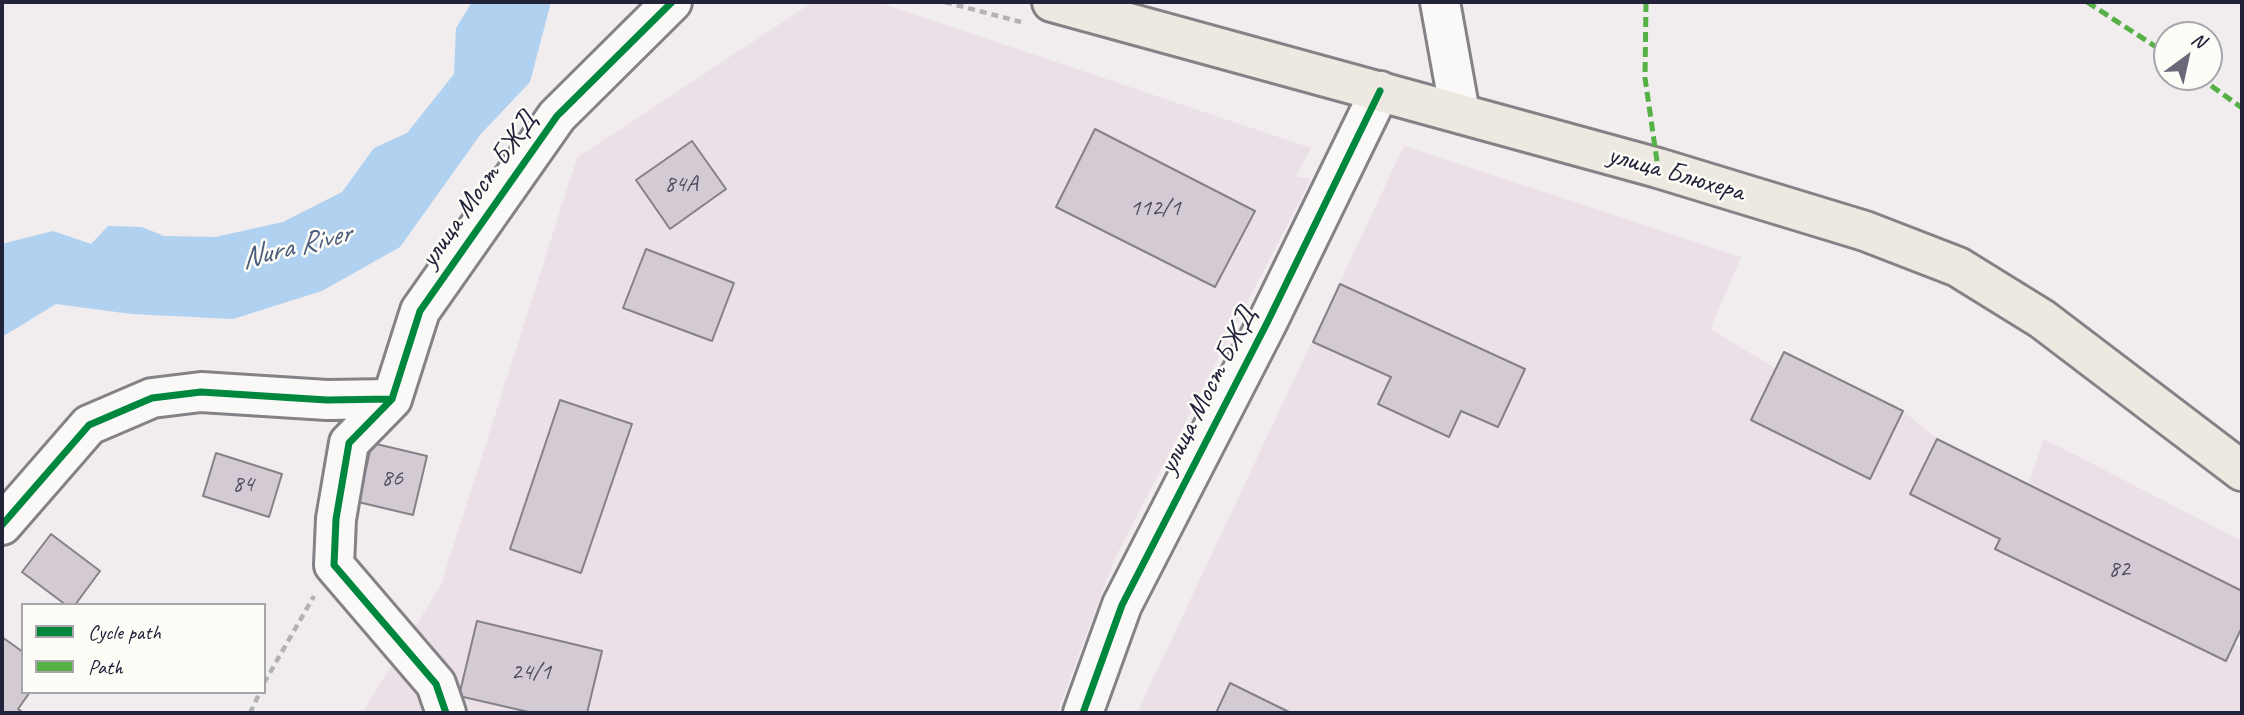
<!DOCTYPE html>
<meta charset="utf-8">
<style>
body{margin:0}
#map{position:relative;width:2244px;height:715px;overflow:hidden;background:#f1ecee;font-family:Caveat,sans-serif}
canvas{display:block}
.frame{position:absolute;inset:0;border:4px solid #22223b;pointer-events:none}
.legend{position:absolute;left:21px;top:603px;width:245px;height:91px;box-sizing:border-box;background:#fdfcf7;border:2px solid #a5a5ac;margin:0;padding:9px 12px;list-style:none;font-size:21px;color:#22223b}
.legend li{display:flex;align-items:center;gap:14px;height:35px}
.legend b{width:35px;border:2px solid #a5a5ac}
.north{position:absolute;left:2153px;top:21px;width:70px;height:70px;box-sizing:border-box;background:#fdfcf7;border:2px solid #a5a5ac;border-radius:50%;rotate:33deg;font-size:19px;font-weight:700;line-height:28px;text-align:center;color:#22223b}
.north::after{content:'';display:block;margin:auto;width:24px;height:32px;background:#6a697a;clip-path:polygon(50% 0,100% 100%,50% 72%,0 100%)}
</style>
<div id="map">
<canvas width="2244" height="715"></canvas>
<div class="frame"></div>
<ul class="legend">
<li><b style="height:9px;background:#00873e"></b>Cycle path</li>
<li><b style="height:9px;background:#55b146"></b>Path</li>
</ul>
<div class="north">N</div>
</div>
<script>
const g = document.querySelector('canvas').getContext('2d');
g.lineJoin = 'round';
function paint(path, color) {
  g.fillStyle = color;
  g.fill(path, 'evenodd');
}
function trace(path, color, width, dash) {
  g.strokeStyle = color;
  g.lineWidth = width;
  g.lineCap = dash ? 'butt' : 'round';
  g.setLineDash(dash || []);
  g.stroke(path);
}
function drawText(font, color, halo, rows, align = 'center') {
  g.font = font + ' Caveat,sans-serif';
  g.lineWidth = 5;
  g.setLineDash([]);
  g.textBaseline = 'middle';
  g.strokeStyle = halo;
  g.fillStyle = color;
  for (const [text, x, y, turn = 0] of rows) {
    g.save();
    g.translate(x, y);
    g.rotate((+turn || 0) * Math.PI / 180);
    g.textAlign = isNaN(turn) ? turn : align;
    if (halo) g.strokeText(text, 0, 0);
    g.fillText(text, 0, 0);
    g.restore();
  }
}
paint(new Path2D(`
 M813 2H877L1311 148 1296 176 1311 179 1114 560 1057 713H362L441 585 577 158Z
 M1404 146 1741 257 1710 329 1775 368 1784 352 1903 411 1937 439 2028 484 2044 439 2242 541V627L2234 643 2242 649V713H1137Z`), '#ebdfe8');
paint(new Path2D(`
 M472 2H551L530 82 480 135 400 247 322 291 233 319 131 314 56 304 2 337V244L53 231 91 244 108 226 142 227 164 236 215 237 283 222 342 192 374 148 407 133 454 74 456 28Z`), '#b0d2f0');
const building = new Path2D(`
 M1095 129 1255 211 1215 287 1056 207Z
 M692 141 726 189 670 229 636 180Z
 M646 249 734 283 712 341 623 308Z
 M1340 284 1525 369 1498 427 1461 411 1449 437 1378 404 1391 377 1313 342Z
 M1784 352 1903 411 1870 479 1751 420Z
 M560 400 632 424 581 573 510 549Z
 M1937 439 2242 591V627L2226 661 1995 549 2000 539 1910 494Z
 M372 443 427 456 413 515 358 502Z
 M216 453 282 474 269 517 203 496Z
 M51 534 100 571 75 605H66L22 572Z
 M477 621 602 651 587 713H533L459 696Z
 M2 637 23 652V692H30L18 709 24 713H2Z
 M1230 683 1291 713H1216Z`);
paint(building, '#d4cad3');
trace(building, '#848187', 2);
const minor = new Path2D(`
 M1440 2 1460 113
 M392 399 349 443 336 519 334 565 436 684 446 713
 M2 525 89 425 152 398 201 392 327 400 392 399 420 311 557 116 672 2
 M1083 713 1122 605 1267 323 1380 91`);
const major = new Path2D(`
 M1052 2 1658 168 1865 231 1958 267 2042 319 2242 471`);
trace(minor, '#848187', 44);
trace(major, '#848187', 44);
trace(new Path2D(`
 M945 2 1021 22
 M264 683 314 596
 M250 713 260 692`), '#b2b1b4', 4.5, [7, 5]);
trace(minor, '#faf9f7', 38);
trace(major, '#eee9e0', 38);
trace(new Path2D(`
 M1646 2 1645 78 1658 168
 M2087 2 2167 54
 M2199 77 2242 108`), '#55b146', 5, [10, 5]);
trace(new Path2D(`
 M392 399 349 443 336 519 334 565 436 684 446 713
 M2 525 89 425 152 398 201 392 327 400 392 399 420 311 557 116 672 2
 M1083 713 1122 605 1267 323 1380 91`), '#00873e', 7);
drawText('24px', '#4e4c61', null, [
 ["84А",681,185],
 ["112/1",1155,209],
 ["86",392,479],
 ["84",243,485],
 ["82",2119,570],
 ["24/1",531,673]
]);
drawText('28px', '#22223b', '#fdfcf7', [
 ["улица Блюхера",1676,174,16],
 ["улица Мост БЖД",479,190,-55],
 ["улица Мост БЖД",1208,391,-63]
]);
drawText('italic 30px', '#4a5c7b', '#fdfcf7', [
 ["Nura River",296,247,-14]
]);
</script>
